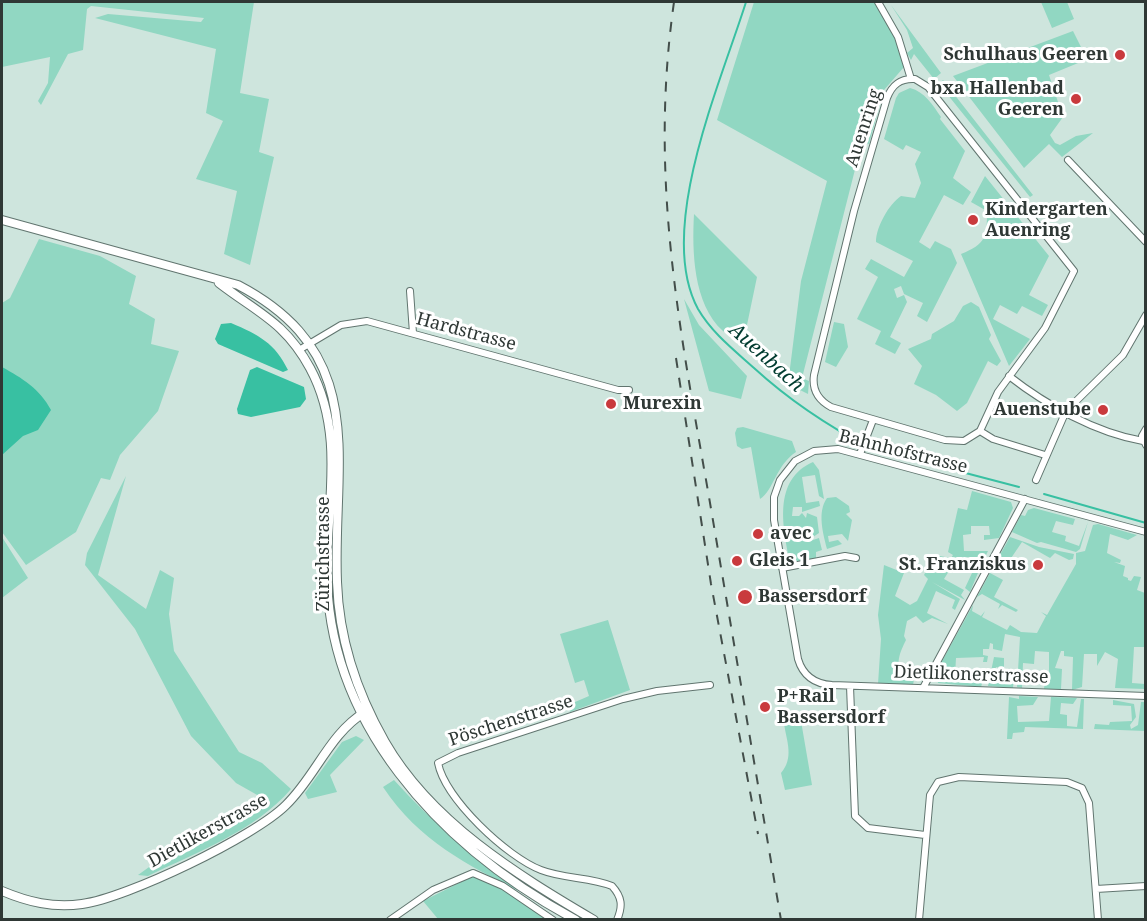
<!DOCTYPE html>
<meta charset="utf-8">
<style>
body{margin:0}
#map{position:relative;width:1147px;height:921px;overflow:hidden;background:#cee5dd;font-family:"Noto Serif",serif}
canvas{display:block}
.frame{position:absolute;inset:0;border:3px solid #2f3835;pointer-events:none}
</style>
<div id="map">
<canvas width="1147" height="921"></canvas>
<div class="frame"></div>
</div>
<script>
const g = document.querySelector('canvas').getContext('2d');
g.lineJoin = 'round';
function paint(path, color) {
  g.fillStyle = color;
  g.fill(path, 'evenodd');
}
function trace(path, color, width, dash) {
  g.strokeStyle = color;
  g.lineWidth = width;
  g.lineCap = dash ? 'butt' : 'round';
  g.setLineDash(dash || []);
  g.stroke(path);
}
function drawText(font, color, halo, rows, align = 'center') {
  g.font = font + ' "Noto Serif",serif';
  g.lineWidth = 6;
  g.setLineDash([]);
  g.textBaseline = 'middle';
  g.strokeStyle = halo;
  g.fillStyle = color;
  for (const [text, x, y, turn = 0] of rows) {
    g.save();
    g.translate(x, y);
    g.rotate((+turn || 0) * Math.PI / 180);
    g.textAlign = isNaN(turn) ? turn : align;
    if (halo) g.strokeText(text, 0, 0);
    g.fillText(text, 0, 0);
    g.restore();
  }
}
paint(new Path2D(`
 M2 2H254L240 93 269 99 259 152 274 157 250 265 224 254 237 191 196 179 223 121 206 113 216 49 95 18 108 14 201 22 204 18 91 6 87 9 83 50 68 54 41 105 38 101 48 83 50 57 2 67Z
 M754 2H874L893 31 904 67 884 90 869 144 862 142 802 378 809 381 808 394 788 384 801 281 827 181 717 120Z
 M1041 2H1067L1074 19 1052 28Z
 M891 5 941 73 934 79 914 54 911 60 907 53 913 48 907 30Z
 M1073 31 1082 49 1083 61 1049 75 1063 117 1050 135 1055 143 1060 145 1076 136 1093 133 1062 157 1049 144 1024 168 953 76Z
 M943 80 1033 195 1030 197 939 84Z
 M910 88C925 92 932 104 941 117L940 119 965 151 953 178 971 192 963 205 944 195 919 242 930 249 935 241 951 249 957 263 927 322 917 316 923 303 904 294 901 286 894 289 897 298 904 295 907 302 890 337 901 343 895 354 875 344 881 331 857 319 878 277 865 269 871 259 904 277 913 261 876 242C876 227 889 204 901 196L915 198 921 183 915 164 921 152 906 145 903 150 884 139 896 98 899 93Z
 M985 176 1049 256 1029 295 1048 305 1042 316 1022 306 1017 314 1000 305 993 319 1030 339 1009 366 961 254C986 244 987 237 987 211L971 202Z
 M694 214 757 277 743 344C736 340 729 336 723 331 693 304 692 251 694 214Z
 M39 239 100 256 136 276 129 304 155 319 151 344 179 351 158 411 120 455 110 480 101 478 76 532 26 565 2 532V303L10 298Z
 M684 299 699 325 747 376 741 399 709 391Z
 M971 302 979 307 991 335 989 339 1001 361 997 366 988 361 967 403 957 411 936 395 914 384 922 366 908 349 931 339 932 334 954 321 963 306Z
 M834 322 844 324 848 347 836 367 825 362Z
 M743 427 792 441 796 452C776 465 774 490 760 499L751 447 742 449 737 446 735 433 737 428Z
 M813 462 819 470 824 499 819 496 815 475 802 477 806 503 819 501 820 506 802 512V507H793L792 516H799L802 513 806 518 807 513 817 517 819 533 813 537V540L819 538 822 550 816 552V558L790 563C783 528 772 480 813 462Z
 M126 476 98 575 146 609 160 570 174 578 169 614 174 651 239 752 262 763 291 789C255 831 197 852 148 876L138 875 191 837 259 796 236 783 191 736 135 629 85 565 87 553Z
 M972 491 1011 502 1013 508 999 538 984 540V535H990L989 526H971V534L963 535 964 551H988L983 561 978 562 967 557 966 560 969 562 967 563 980 568 970 592 965 588 972 573 954 563 944 579 964 590 961 595 965 600 932 582 960 599 955 610 952 608 955 600 936 591 927 613 948 624 932 618 923 623 916 616 907 621 904 636 906 640C900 652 894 666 904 673L916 668 913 685 878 684 881 639 878 615 884 565 904 573 895 596 910 605 917 601 928 579 924 575 934 555 951 558 953 555 948 552 958 508 967 510Z
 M836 497 849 506 850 512 846 514 852 520 848 541 842 534 828 536 829 542 838 540 842 544 827 549C823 533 817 512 827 498Z
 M1034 508 1075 519 1073 525 1056 521 1052 532 1066 536 1065 541 1079 546 1088 522 1080 549 1076 552 1041 542 1037 543 1012 532 1021 515 1025 516 1028 510Z
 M1098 524 1137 535 1128 540 1110 534 1107 553 1121 560 1120 563 1114 562 1125 566 1123 576 1128 578V580L1131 581 1134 576 1141 577 1137 590 1145 593V647H1134L1132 683 1145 684V689L1115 688 1118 659 1105 652 1097 666V654H1084L1082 687 1072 690 1073 657 1064 656V651H1061L1055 668 1062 669 1061 689H1044L1045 681H1049V652L1035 651 1034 664 1023 663 1022 688 1017 687 1020 637 1005 634 1002 651 993 649V644L990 643 989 649H983V655L988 656 987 662H983L984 657 956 658 955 676 984 677 981 687 938 683 936 672 973 605 972 611 981 616 985 611 982 617 1007 630 1010 625 1021 632 1037 633 1046 616 1041 612 1047 615 1076 564V553L1085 551 1093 525Z
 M2 537 28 578 2 598Z
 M1010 537 1039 547 1074 554 1073 559 1069 560 1055 553 1050 558 1022 542 1005 567 996 562Z
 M990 573 1003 580 994 597 1018 610 1016 612 1002 605 998 609 1000 604 982 594 977 597Z
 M608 620 630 690 570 712 568 705 589 696 584 680 575 683 560 634Z
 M994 657 1004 658V669L996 667 994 674 1006 676 1007 679 1014 676 1013 688 988 686Z
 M1019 696 1038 697 1033 705 1017 706 1018 722 1049 721 1051 697 1077 698 1073 704 1061 703 1060 714 1067 715V726L1077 727 1081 699H1084L1083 729 1025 727 1024 732 1013 733 1012 739H1007L1009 697 1019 699Z
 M1113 700 1134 704 1136 717 1130 725 1131 729 1138 725 1141 702H1145V731L1094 729 1095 724 1109 725 1110 722 1132 721 1131 706 1113 705Z
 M801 721 812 785 785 790 781 773C794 758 787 742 784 724Z
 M356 736 364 740 330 775 337 792 308 799 305 793 342 742Z
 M394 780C433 824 477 858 523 893 466 864 420 842 383 787Z
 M473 876 504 890 547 919H438L423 901Z`), '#91d7c2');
paint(new Path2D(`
 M231 323C259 335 275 343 288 370L283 372 218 344 215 339 221 324Z
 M2 367C22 378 40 389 51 410L38 430 23 436 2 455Z
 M257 367 304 387 306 399 300 407 251 417 238 414 237 409 250 370Z`), '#38c0a2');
trace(new Path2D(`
 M746 2C721 82 655 230 698 309 712 333 734 350 754 368 789 400 828 426 870 448L1019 487
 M1044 494 1146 523`), '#38c0a2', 2);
const street = new Path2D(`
 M878 2 898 37 911 79
 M915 79 928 87 1074 271 1045 328 998 392 980 431 964 441 945 440 831 407C818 400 812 389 814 375L854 211 887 98C892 85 900 78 915 79Z
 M1068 160 1146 242
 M410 291 413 333
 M299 350 341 325 367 321 618 390H629
 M1009 376C1046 405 1096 433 1143 441
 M1146 429 1142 436 1146 445
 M980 431 993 439 1045 455
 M860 454 873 420
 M1036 480 1066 411 1123 355 1146 315
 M1146 532 838 449 814 451 795 461 780 480 774 497V520L798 659C803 676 815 684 832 685L1146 696
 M782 568 845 556 856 558
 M850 686 855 816 868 828 925 835
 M923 688 1025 499
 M1096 889 1146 886
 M390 920 433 890 473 873 503 886 553 920
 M617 920C623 906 622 897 612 886 590 877 564 879 541 870 507 857 445 799 438 763L458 753 623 699 657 691 710 685
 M919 920 930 795 938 782 959 777 1067 782 1082 788 1089 803 1098 920`);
const secondary = new Path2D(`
 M2 220 238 285C372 355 332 462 337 582 339 638 357 693 385 742 431 822 516 874 594 920
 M219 283C258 313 285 322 310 368 343 429 329 494 327 559 322 722 441 847 576 920
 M2 891C28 902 53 908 82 904 127 898 254 837 286 805 316 776 329 734 365 712`);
trace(street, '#61756f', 8);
trace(secondary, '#61756f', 10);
trace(street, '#fff', 6);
trace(secondary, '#fff', 8);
trace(new Path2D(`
 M674 2C649 177 679 325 709 497 733 638 757 779 781 920
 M676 358 711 584 758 834`), '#434e4a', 2, [10, 10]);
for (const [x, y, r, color] of [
 [1120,55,6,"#c93a3d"],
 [1076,99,6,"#c93a3d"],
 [973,220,6,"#c93a3d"],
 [611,404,6,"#c93a3d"],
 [1103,410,6,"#c93a3d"],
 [758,534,6,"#c93a3d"],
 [737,561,6,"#c93a3d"],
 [1038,565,6,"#c93a3d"],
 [745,597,8,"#c93a3d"],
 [765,707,6,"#c93a3d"]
]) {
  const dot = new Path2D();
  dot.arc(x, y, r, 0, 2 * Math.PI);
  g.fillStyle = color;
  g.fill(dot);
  trace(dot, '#fff', 2);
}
drawText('bold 18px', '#2f3835', '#fff', [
 ["Schulhaus Geeren",1108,55,"right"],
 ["bxa Hallenbad",1064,89,"right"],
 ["Geeren",1064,110,"right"],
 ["Kindergarten",985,210],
 ["Auenring",985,231],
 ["Murexin",623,404],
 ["Auenstube",1091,410,"right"],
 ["avec",770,534],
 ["Gleis 1",749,561],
 ["St. Franziskus",1026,565,"right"],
 ["Bassersdorf",758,597],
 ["P+Rail",777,697],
 ["Bassersdorf",777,718]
], 'left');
drawText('18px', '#2f3835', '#fff', [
 ["Auenring",864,128,-72],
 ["Hardstrasse",466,332,15],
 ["Bahnhofstrasse",903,452,14],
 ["Zürichstrasse",324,554,-90],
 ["Dietlikonerstrasse",971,675,2],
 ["Pöschenstrasse",511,721,-18],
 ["Dietlikerstrasse",208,831,-29]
]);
drawText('italic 20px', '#003b2f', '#fff', [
 ["Auenbach",766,358,42]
]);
</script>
